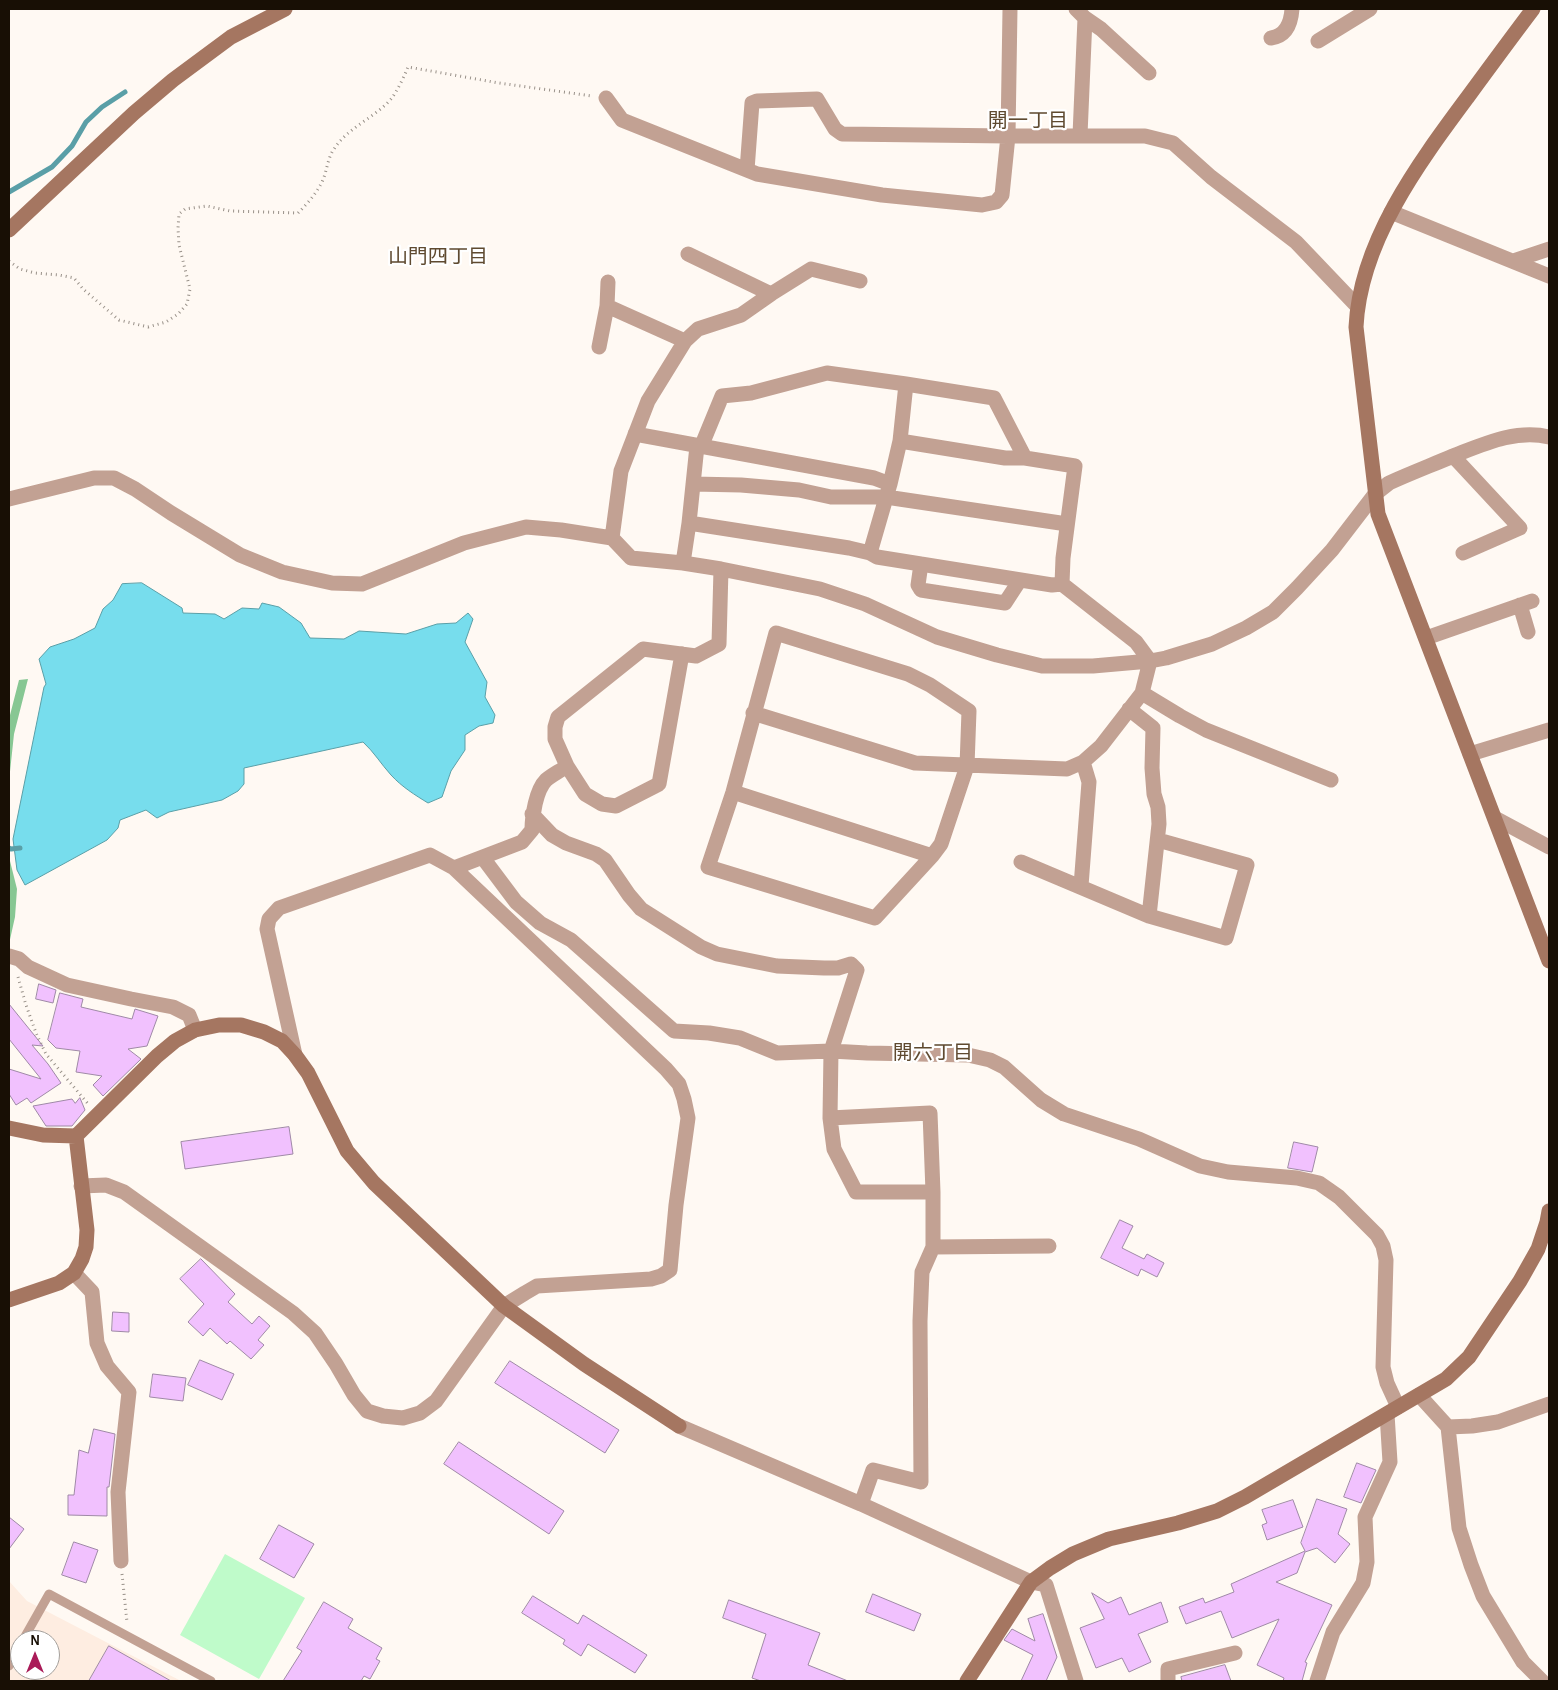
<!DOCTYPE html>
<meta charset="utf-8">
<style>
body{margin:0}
#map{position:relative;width:1558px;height:1690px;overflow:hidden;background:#fff9f3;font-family:"Alegreya Sans",sans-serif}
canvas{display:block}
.frame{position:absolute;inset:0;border:10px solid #180f05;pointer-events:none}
.north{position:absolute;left:10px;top:1630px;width:50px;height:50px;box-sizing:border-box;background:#fff;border:1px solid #a39f9b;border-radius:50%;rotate:0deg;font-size:14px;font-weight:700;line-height:20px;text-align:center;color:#180f05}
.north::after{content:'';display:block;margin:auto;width:18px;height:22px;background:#aa1b58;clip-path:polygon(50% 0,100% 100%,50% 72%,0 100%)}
</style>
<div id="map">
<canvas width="1558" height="1690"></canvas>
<div class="frame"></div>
<div class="north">N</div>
</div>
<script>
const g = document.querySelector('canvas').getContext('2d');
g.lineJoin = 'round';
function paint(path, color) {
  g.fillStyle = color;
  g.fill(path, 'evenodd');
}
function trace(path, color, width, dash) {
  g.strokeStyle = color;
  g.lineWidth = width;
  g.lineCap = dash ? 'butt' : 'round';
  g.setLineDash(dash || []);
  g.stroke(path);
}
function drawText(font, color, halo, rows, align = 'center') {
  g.font = font + ' "Alegreya Sans","Noto Sans JP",sans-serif';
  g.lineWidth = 4.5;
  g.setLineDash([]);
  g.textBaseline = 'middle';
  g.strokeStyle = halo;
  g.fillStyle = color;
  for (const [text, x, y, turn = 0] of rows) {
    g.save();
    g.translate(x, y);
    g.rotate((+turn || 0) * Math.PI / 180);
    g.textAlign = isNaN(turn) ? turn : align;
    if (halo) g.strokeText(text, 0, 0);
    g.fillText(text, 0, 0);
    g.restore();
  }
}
paint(new Path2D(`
 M9 1581 27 1601 181 1681H9ZM20 1640H50V1670H20Z`), '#feede1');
paint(new Path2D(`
 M225 1554 305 1598 259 1679 180 1635Z`), '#bffbca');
paint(new Path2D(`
 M28 679 14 734 9 781V719L19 680Z
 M9 857 17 889 15 917 9 944Z`), '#87c793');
const water = new Path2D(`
 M142 583 182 608 183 613 215 614 224 619 242 608 259 609 262 603 279 607 301 623 310 638 344 639 359 631 406 634 437 624 456 623 468 613 473 619 465 642 487 682 485 697 495 715 493 723 479 726 465 735V750L451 771 442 797 428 803C415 795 402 787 391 775 381 764 374 752 363 742L244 768V784L238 791 222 800 169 812 157 818 146 810 120 820 118 828 107 840 25 885 17 870 13 839 44 687 46 684 39 659 50 647 74 639 95 628 103 609 113 600 122 584Z`);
paint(water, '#77dded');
trace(water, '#5a9fa7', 1);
trace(new Path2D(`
 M9 192 52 167 72 146 86 122 102 107 125 92
 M9 848 11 849 20 848`), '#5a9fa7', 5);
const building = new Path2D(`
 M39 984 56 990 53 1003 36 999Z
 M60 993 83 999 81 1007 132 1019 135 1009 158 1016 147 1046 128 1049 141 1059 103 1096 93 1085 102 1076 76 1072 80 1051 56 1048 48 1040Z
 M9 1004 43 1046 32 1045 48 1064 61 1083 31 1103 27 1098 16 1105 9 1094V1069L41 1079 9 1039Z
 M80 1098 85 1110 72 1126H46L33 1106 72 1099 75 1103Z
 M289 1127 293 1154 185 1169 181 1142Z
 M1294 1142 1318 1147 1312 1172 1288 1168Z
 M1120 1220 1133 1226 1122 1248 1144 1259 1147 1254 1164 1263 1157 1277 1141 1269 1138 1276 1101 1258Z
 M201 1259 235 1294 228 1302 252 1324 259 1316 270 1326 258 1340 264 1345 251 1359 230 1341 227 1344 210 1328 203 1336 188 1322 204 1304 180 1279Z
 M113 1312 129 1313V1332L112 1331Z
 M200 1360 234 1374 222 1400 188 1385Z
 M510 1361 619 1430 605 1453 495 1383Z
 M153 1374 186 1378 183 1401 150 1397Z
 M94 1429 115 1434 109 1487H107V1516L68 1515V1495H74L79 1450 88 1453Z
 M459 1442 564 1511 549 1534 444 1464Z
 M1357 1463 1376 1470 1361 1503 1344 1497Z
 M1317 1499 1347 1509 1338 1534 1350 1544 1335 1563 1317 1548 1305 1552 1297 1573 1276 1582 1332 1605 1305 1662 1307 1663 1302 1681H1283L1284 1678 1257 1665 1279 1619 1232 1638 1221 1611 1186 1624 1179 1607 1203 1598 1205 1603 1234 1592 1231 1584 1305 1551 1301 1543Z
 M1293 1500 1303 1527 1267 1540 1262 1525 1267 1523 1262 1510Z
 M9 1517 24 1529 9 1549Z
 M279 1525 314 1544 294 1578 260 1559Z
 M74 1542 98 1550 86 1583 62 1575Z
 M1092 1593 1108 1603 1121 1597 1129 1615 1161 1602 1168 1622 1138 1634 1151 1662 1129 1672 1122 1658 1096 1668 1080 1628 1104 1619Z
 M873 1594 921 1614 914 1631 866 1612Z
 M533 1596 578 1624 583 1615 647 1655 635 1673 588 1644 581 1656 563 1644 565 1640 522 1613Z
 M729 1600 820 1633 808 1665 848 1681H761L752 1678 766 1634 723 1618Z
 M324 1602 353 1619 348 1628 382 1648 376 1659 380 1661 370 1679 364 1676 361 1681H283L302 1651 297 1648Z
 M1043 1614 1057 1657 1046 1681H1021L1033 1655 1004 1640 1012 1629 1035 1641 1028 1619Z
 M109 1646 171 1681H89Z
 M1225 1665 1231 1681H1182L1181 1677Z`);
paint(building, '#f1c1fe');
trace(building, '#9f89a6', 1);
trace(new Path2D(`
 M9 261 20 269 35 273 59 275 74 278 83 289 119 320 148 327 166 322 178 314 187 304 190 289 179 245 178 228 179 214 185 209 207 206 230 211 298 213C307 204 316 194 322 182 327 172 327 159 334 149 348 127 375 118 392 98 398 89 404 77 408 67L499 83 592 96
 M18 977 26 1005 36 1033 46 1054 89 1105
 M122 1574 127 1622`), '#989088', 3, [1, 4]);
trace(new Path2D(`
 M23 1640 49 1594 211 1681
 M9 1666 20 1646`), '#c2a193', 9);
trace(new Path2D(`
 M1076 9 1085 18 1101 29 1149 73
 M1271 38C1286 36 1291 23 1292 9
 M1318 41 1370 9
 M606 98 622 120 757 174 882 195 982 205 996 202 1002 195 1008 136 1010 9
 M1080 135 1085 18
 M747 170 752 103 757 101 817 99 835 129 842 134 1008 136H1145L1173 143 1211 177 1296 242 1357 306
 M1391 212 1549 276
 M688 254 771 294
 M1513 261 1549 249
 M607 306 685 341
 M599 347 607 306 608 282
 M635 434 874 478 890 484
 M900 441 1005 458H1025
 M701 447 722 396 751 393 827 373 906 384 994 398 1025 458 1075 466 1063 558 1062 584
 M1453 456 1520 528 1463 553
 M693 484 741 485 799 490 831 497H886L1067 524
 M9 499 94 478H114L135 489 171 513 240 555 282 572 332 583 362 584 464 543 526 527 561 530 612 538 631 558 683 563 721 569 820 589 865 604 937 637 997 655 1042 666H1093L1150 661 1166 658 1212 644 1246 628 1273 612 1297 588 1332 550 1375 494 1389 483C1411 473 1432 465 1453 456 1484 444 1516 429 1549 437
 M689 523 849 548 870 553 877 557 1052 585 1062 584 1136 642 1150 661
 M612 538 621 471 648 401 685 341 698 329 741 315 771 294 811 269 860 281
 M870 553 890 484 900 441 906 384
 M683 563 689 523 697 446
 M921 564 918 585 921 590 1005 603 1020 580
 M1520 605 1528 632
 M776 633 908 674 930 685 969 711 967 766 941 844 932 856 875 918 708 867 733 792Z
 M1426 638 1532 601
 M682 654 659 784 616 806 602 804 585 794 567 766 555 739V727L558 717 643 649 696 656 719 644 721 569
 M1142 693 1180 716 1206 730 1331 780
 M1129 709 1153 728 1152 768 1154 794 1158 807 1159 824 1149 916
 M753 713 915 763 1067 769 1083 762 1101 746 1142 693 1150 661
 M1470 754 1549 730
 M733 792 932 856
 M532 814 552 835 566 843 596 854 605 860 629 895 641 909 701 947 717 954 777 966 824 968H838L851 964 857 970 831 1051 830 1118 834 1149 856 1192H933
 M1495 818 1549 847
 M483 858 516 902 540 923 571 940 674 1031 709 1033 740 1038 777 1053 831 1051 867 1053 968 1055 990 1060 1004 1067 1041 1100 1064 1114 1139 1139 1200 1166 1228 1172 1297 1178 1319 1183 1339 1197 1377 1235 1383 1246 1386 1260 1383 1367 1387 1383 1398 1407
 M1021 862 1149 916 1226 938 1247 865 1158 840
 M454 868 522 842 532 830C532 816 536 790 546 780 552 775 560 771 567 766
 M1081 886 1089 782 1083 762
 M9 956 19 959 28 967 67 985 131 999 173 1007 189 1015 195 1030
 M830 1118 930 1113 933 1192V1247L922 1272 920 1321 921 1482 873 1470 861 1504
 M81 1186 106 1185 124 1192 293 1313 315 1333 336 1364 354 1395 367 1411 383 1416 403 1418 420 1413 436 1401 504 1306 525 1293 537 1286 651 1279 661 1276 670 1270 676 1205 688 1118 684 1099 679 1084 666 1069 454 868 430 855 279 908 269 919 267 929 295 1055
 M933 1247 1049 1246
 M74 1273 92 1292 97 1343 107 1366 129 1392 118 1492 121 1561
 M1419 1395 1448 1427 1459 1528 1471 1565 1483 1596 1523 1662 1542 1681
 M679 1426 861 1504 1031 1582 1046 1585 1076 1681
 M1448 1427 1472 1426 1498 1422 1549 1404
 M1168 1681V1669L1235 1653
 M1317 1681 1333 1632 1363 1583 1367 1562 1365 1517 1390 1462 1387 1414`), '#c2a193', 15);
trace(new Path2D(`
 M1533 9C1511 38 1489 68 1467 98 1418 164 1360 242 1356 327L1378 514 1549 961
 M9 230 134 113 173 80 231 37 285 9
 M9 1128 43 1135 76 1136 157 1056 175 1041 195 1030 219 1025H241L264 1032 282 1041 295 1055 308 1073 347 1151 374 1183 504 1306 584 1364 679 1426
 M9 1300 59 1283 74 1273 82 1259 86 1247 87 1230 76 1136
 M967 1681 1031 1582 1050 1568 1073 1554 1109 1539 1178 1523 1217 1511 1245 1497 1446 1379 1469 1357 1520 1281 1538 1249 1547 1222 1549 1211`), '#a57661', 15);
drawText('20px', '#5f4a30', '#fff', [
 ["開一丁目",1028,121],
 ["山門四丁目",438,257],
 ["開六丁目",933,1053]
]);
</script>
